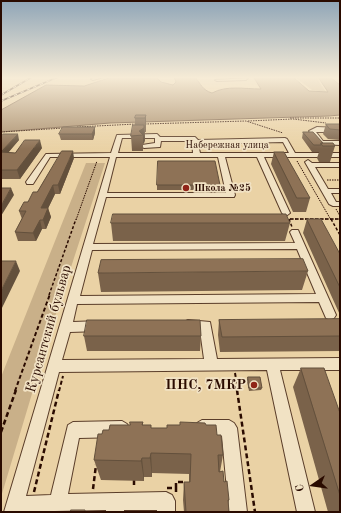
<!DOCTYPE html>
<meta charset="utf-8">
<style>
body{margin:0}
#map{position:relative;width:341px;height:513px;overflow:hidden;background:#ead2a5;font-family:"Old Standard TT",serif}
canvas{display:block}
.frame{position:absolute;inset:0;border:2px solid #2a0b00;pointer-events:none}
.north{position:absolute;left:293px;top:465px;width:40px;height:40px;-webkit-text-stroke:3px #f1e2c4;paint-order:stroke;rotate:257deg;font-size:11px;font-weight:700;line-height:16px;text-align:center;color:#2a0b00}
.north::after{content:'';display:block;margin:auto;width:14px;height:18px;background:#2a0b00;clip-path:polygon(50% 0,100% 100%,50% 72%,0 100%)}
</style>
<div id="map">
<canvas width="341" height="513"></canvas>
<div class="frame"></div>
<div class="north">С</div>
</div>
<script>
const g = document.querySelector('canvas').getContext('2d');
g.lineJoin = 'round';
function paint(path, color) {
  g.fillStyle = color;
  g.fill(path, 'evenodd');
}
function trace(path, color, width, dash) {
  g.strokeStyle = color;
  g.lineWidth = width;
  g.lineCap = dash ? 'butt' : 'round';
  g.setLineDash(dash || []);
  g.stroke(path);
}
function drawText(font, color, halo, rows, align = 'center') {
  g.font = font + ' "Old Standard TT",serif';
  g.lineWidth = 3.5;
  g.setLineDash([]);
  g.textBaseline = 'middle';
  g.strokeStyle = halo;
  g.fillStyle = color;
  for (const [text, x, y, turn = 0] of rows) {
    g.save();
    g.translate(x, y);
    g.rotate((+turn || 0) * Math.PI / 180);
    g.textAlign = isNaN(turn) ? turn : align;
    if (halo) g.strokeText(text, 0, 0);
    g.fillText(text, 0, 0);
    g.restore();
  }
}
paint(new Path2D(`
 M295 77H316L326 92 312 90Z
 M86 163H105L58 307 1 497V377Z`), '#c9b089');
const water = new Path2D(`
 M112 77H156L161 82 173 85 176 82 174 77H195C201 84 202 90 212 93 227 85 244 89 261 89L254 78V77H293L309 91 328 92 318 77H330L340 85V115L329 116 110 123 1 132V110L46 85 84 86Z`);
paint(water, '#a98e6d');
trace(water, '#765a41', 1);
const minor = new Path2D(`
 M96 77H104L93 80 91 79Z
 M248 78 246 80 217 81 215 80Z
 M317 127 340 128V132H316L323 141H340V145L320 144 309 131Z
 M157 134 160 137H195L198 140 285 138 287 139 295 153H340V157H264L290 213 286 216 282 213 257 157H225L235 195 234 197H106L93 244 295 243 290 232 292 230H298L336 315 334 318 330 320 326 318 319 302 77 304 73 322 100 321 104 323 106 326 104 329 100 331 70 332 62 360 204 359 200 330 184 328 182 325 184 322 188 320 210 322 217 359 340 358V370H280L315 512H297L267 370 59 372 26 496 51 495 68 425 73 422 122 421 127 424 130 429 127 434 122 437 79 438 68 494 166 492 172 495 175 501V512H157V510H124V512H106V510L4 512 110 157H50L33 184H27L26 182 46 154 111 153 117 135ZM122 138H155V143L142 145 141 146 144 148 160 147 161 141H192L193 153H118ZM283 142 289 153H200L198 144ZM116 157H218L226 193H107ZM297 249 316 294 80 296 92 250Z
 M308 160 312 163H340V167H315L328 189H340V193H331L336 202H340V206H333L329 204 305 162Z
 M202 420H229L234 423 237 428 247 512H229L222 436H202L197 433 194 428 197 423Z`);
trace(minor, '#5a3d29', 2);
trace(new Path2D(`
 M290 118H340
 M248 121 293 119 326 123
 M145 124 246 121 283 133
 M77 127 136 124
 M1 132 64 128
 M297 161 331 220
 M327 180H340
 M336 209 340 216
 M290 219H340
 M76 220 97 161`), '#2a0b00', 1, [1.5, 1]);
trace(new Path2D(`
 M289 219 292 227
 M290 219H340
 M331 219 340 235
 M49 295 76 219`), '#2a0b00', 1.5, [3, 2]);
trace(new Path2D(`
 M235 373 238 391
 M15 391 50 294
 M59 391 63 376`), '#2a0b00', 2, [4, 2.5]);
trace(new Path2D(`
 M237 390 255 512
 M1 432 16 390
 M134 480V488
 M167 488H176V494
 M176 488V482H184
 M93 489 96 465
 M34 492 59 390`), '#2a0b00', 2.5, [5, 3]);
paint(minor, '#f1e2c4');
const rail = new Path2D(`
 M1 95 32 77
 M1 101 58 77`);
trace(rail, '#2a0b00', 1.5);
trace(rail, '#f1e2c4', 1, [3.5]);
paint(new Path2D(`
 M146 115V132H145V140L144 143 143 144V151H132L131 136 135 125V118Z
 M326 124H340V140L328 139 323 134Z
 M95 127V133L93 140H61L59 134Z
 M303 132 323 143 335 146 330 162H319L317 158 319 152H312L302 138Z
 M1 136 19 140 8 152 15 153 42 148 20 179H1Z
 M274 152 310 198 306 212H293L271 164Z
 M74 158 60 194H55L48 208 51 217 46 229H42L36 241H18L15 232 22 219 19 211 37 192Z
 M157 185H220V190H157Z
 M307 219 340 254V315L303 233Z
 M111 223H290L285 241H113Z
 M308 271 302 290 101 292 98 273Z
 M340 319V351L220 352 218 335 219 320Z
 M84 336H201L200 351H87Z
 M301 368 340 413V512H328L293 387Z
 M248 377 262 388 261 390 249 391 247 380Z
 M143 422V425L151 428H167L206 425 217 435 223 455 220 472 224 482 229 500 228 505 229 512H184L183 500 184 482H189V474L152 473V477H144V481L101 480 94 460 102 434 109 430Z`), '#7a624a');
paint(new Path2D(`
 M146 115V132L145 118Z
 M144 125 145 140 144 143 143 144V135L139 131Z
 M95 127V133L93 140 92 134Z
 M18 134 19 140 3 159 1 153Z
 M40 140 42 148 20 179 17 170Z
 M73 151 74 158 60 194 58 185Z
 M53 185 55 194 44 217 41 208Z
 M11 188 14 195 1 216V206Z
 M48 208 51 217 46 229 43 220Z
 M40 220 42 229 36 241 33 233Z
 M16 261 20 271 1 310V291Z
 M151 453 152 473V477L150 458Z
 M142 458 144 477V481L141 461Z`), '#63503c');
const building = new Path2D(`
 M136 115H146L145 118H135Z
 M326 124H340V130L330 129Z
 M133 125H144V128L139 131 143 135 131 136Z
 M63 127H95L92 134H59Z
 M303 132H313L323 143H321V145H314Z
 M3 134H18L1 152V136Z
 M25 140H40L17 170H1V152L15 153Z
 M321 143H333L335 146H323Z
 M62 151H73L58 185H53L41 208H48L43 220H40L33 233 15 232 26 211H19L24 202H28L33 192H37Z
 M274 152H284L310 198H297Z
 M158 161H215L220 185H157Z
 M1 188H11L1 206Z
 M113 214H286L290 223H111Z
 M307 219H321L340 254V287Z
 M303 259 308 271 98 273 101 260Z
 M1 261H16L1 291Z
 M340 319V336L222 337 219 320Z
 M87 320H200L201 336H84Z
 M301 368H324L340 413V495Z
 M248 377H260L262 388H249Z
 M130 422H143L142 425H151V428H167V425H180V422L205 423 206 425H216L217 435H221L223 455H218L219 472 223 471 224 482 227 481 229 500H228L229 512H186L184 482H190L191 454 151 453 150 458H142L141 461 94 460 98 434H102L103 430H109L110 425H130Z
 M71 510H85V512H71Z`);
paint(building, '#8e7256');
trace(building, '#63503c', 1);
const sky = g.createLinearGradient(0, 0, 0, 149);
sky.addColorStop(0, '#8fa5b7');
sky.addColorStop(0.52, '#f6ebd6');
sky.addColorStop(1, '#f6ebd600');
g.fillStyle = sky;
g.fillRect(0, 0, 341, 149);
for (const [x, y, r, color] of [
 [186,188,4,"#8f2418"],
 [254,385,4,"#8f2418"]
]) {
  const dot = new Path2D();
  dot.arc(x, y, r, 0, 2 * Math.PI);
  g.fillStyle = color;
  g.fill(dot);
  trace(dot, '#f1e2c4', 1.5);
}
drawText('10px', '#2a0b00', '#f1e2c4', [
 ["Набережная улица",227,145]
]);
drawText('bold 10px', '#2a0b00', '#f1e2c4', [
 ["Школа №25",194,188]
], 'left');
drawText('14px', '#2a0b00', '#f1e2c4', [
 ["Курсантский бульвар",49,329,-74]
]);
drawText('bold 14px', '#2a0b00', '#f1e2c4', [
 ["ПНС, 7МКР",246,385]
], 'right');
</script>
